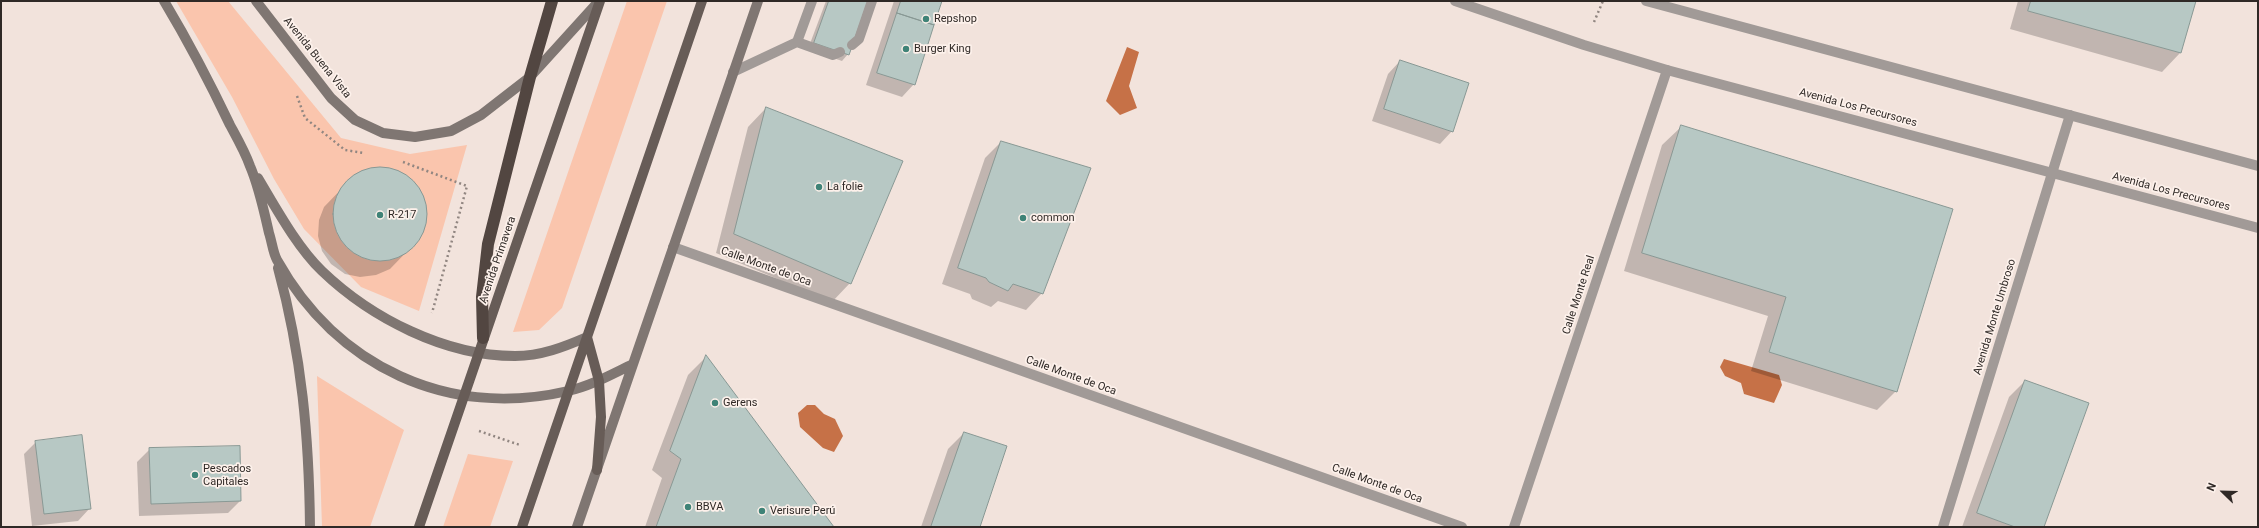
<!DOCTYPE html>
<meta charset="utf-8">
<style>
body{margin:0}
#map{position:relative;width:2259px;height:528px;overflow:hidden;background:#f2e3dc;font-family:Roboto,sans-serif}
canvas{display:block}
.frame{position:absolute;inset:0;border:2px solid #2f2926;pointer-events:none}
.north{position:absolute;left:2203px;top:472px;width:40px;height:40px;-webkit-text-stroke:3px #fdf1eb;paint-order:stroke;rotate:293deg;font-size:11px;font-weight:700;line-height:16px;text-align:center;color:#2f2926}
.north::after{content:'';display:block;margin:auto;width:14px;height:18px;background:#2f2926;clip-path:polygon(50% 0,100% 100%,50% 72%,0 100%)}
</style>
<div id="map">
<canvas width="2259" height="528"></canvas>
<div class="frame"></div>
<div class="north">N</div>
</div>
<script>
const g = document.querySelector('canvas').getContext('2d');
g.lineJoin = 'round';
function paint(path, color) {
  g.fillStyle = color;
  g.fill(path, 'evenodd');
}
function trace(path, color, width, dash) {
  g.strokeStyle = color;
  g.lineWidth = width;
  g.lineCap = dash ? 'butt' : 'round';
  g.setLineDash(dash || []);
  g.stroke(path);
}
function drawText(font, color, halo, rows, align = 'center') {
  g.font = font + ' Roboto,sans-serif';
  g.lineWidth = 3.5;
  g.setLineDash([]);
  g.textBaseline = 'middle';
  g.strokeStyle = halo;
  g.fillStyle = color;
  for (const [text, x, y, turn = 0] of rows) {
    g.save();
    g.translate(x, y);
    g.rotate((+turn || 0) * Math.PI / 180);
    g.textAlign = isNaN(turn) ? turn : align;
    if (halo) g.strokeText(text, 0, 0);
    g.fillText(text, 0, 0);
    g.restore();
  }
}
paint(new Path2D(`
 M176 1H228L341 138 410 154 467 145 419 311 361 287 304 229 274 179 232 97Z
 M627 1H667L562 308 539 330 513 332Z
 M317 376 404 430 370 527H322Z
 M468 454 513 461 490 527H443Z`), '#fac5ad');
paint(new Path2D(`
 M1127 47 1139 52 1129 86 1137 108 1120 115 1106 101Z
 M1724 359 1779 375 1782 385 1774 403 1744 394 1741 383 1725 376 1720 367Z
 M807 405H815L824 414 835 419 843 436 834 452 823 448 800 427 798 413Z`), '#c67147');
paint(new Path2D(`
 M826 1H867L848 54 842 61 808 49Z
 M894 1H941L914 84 902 97 866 85Z
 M2018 1H2195L2180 53 2162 72 2010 29Z
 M1400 61 1452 131 1440 144 1372 121 1388 74Z
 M766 108 850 283 832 302 716 253 748 127Z
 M1681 127 1896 391 1877 410 1751 371 1768 316 1624 271 1662 145Z
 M1001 142 1042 293 1026 310 998 301 991 307 972 299 970 294 942 284 985 158Z
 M377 168 392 169 405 175 416 184 423 197 426 211 425 226 418 240 390 269 376 275 360 277 345 274 331 264 322 251 318 236 319 220 324 207 351 179 363 172Z
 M706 357 832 527H645L662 478 652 470 688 375Z
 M2025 381 2043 527H1962L2009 397Z
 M964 433 979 527H921L948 449Z
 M36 442 90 508 78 521 32 526 24 454Z
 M150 449 240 501 228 513 139 516 137 462Z`), '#0003');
const building = new Path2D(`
 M829 1H868L849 55 814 43Z
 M901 1H942L934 25 897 13Z
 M2031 1H2196L2181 53 2028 11Z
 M897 13 934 25 915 85 877 73Z
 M1400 60 1469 83 1453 132 1384 109Z
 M766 107 903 161 851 284 734 234Z
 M1681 125 1953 209 1897 392 1769 352 1786 297 1642 253Z
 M1001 141 1091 168 1043 294 1013 284 1008 291 989 282 986 278 958 268Z
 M333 214a47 47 0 1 1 94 0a47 47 0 1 1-94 0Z
 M706 355 834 527H656L681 459 670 451Z
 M2025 380 2089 403 2044 527H2015L1977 513Z
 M964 432 1007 446 980 527H931Z
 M82 435 91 509 44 514 35 441Z
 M240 446 241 501 151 504 149 448Z`);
paint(building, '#b7c8c4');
trace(building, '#889894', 1);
trace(new Path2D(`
 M1594 22 1603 1
 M297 96 305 118 345 150 364 153
 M403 162 467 186 432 313
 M479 431 520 445`), '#918681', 2.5, [2, 3]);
trace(new Path2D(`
 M797 42 833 55 840 52
 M852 45 859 39 872 1
 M733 72 797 42 812 1`), '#a19a97', 10);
trace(new Path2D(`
 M673 247 1462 527
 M1514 527 1667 70
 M1943 527 2070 115`), '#a19a97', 10);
trace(new Path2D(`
 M1455 1 1584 45 1667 70 2258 228
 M1646 1 2258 166`), '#a19a97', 10);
trace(new Path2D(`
 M164 1C188 41 210 83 230 125 237 138 245 152 250 166 259 187 264 211 269 233 272 242 273 253 277 260 337 367 448 419 568 391 591 386 612 374 633 364
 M256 1 331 98 355 120 383 133 415 137 451 131 481 115 530 77 599 1
 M258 178C276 208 297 247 322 271 371 318 445 356 515 356 541 356 564 347 587 337
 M278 268C302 356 309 437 310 527
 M577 527 758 1`), '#7f7672', 10);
trace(new Path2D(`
 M587 337 599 381 601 417 597 470
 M419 527 600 1
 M522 527 702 1`), '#675c57', 10);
trace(new Path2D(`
 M483 338 482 297 488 244 530 77 552 1`), '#524641', 12);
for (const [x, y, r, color] of [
 [926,19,4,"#3f8377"],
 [906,49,4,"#3f8377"],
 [819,187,4,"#3f8377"],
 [380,215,4,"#3f8377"],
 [1023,218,4,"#3f8377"],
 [715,403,4,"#3f8377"],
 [195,475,4,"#3f8377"],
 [688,507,4,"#3f8377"],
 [762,511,4,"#3f8377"]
]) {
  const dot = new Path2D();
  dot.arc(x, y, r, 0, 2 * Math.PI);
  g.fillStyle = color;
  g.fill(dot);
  trace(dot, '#fdf1eb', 1.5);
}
drawText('11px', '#2f2926', '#fdf1eb', [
 ["Repshop",934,19],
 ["Burger King",914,49],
 ["La folie",827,187],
 ["R-217",388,215],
 ["common",1031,218],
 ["Gerens",723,403],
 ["Pescados",203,469],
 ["Capitales",203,482],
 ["BBVA",696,507],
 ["Verisure Perú",770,511]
], 'left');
drawText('11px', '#2f2926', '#fdf1eb', [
 ["Avenida Buena Vista",317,58,51],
 ["Avenida Los Precursores",1858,108,15],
 ["Avenida Los Precursores",2171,192,15],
 ["Avenida Primavera",498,260,-71],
 ["Calle Monte de Oca",766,267,20],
 ["Calle Monte Real",1579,295,-72],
 ["Avenida Monte Umbroso",1995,317,-73],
 ["Calle Monte de Oca",1071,376,20],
 ["Calle Monte de Oca",1377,484,20]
]);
</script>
